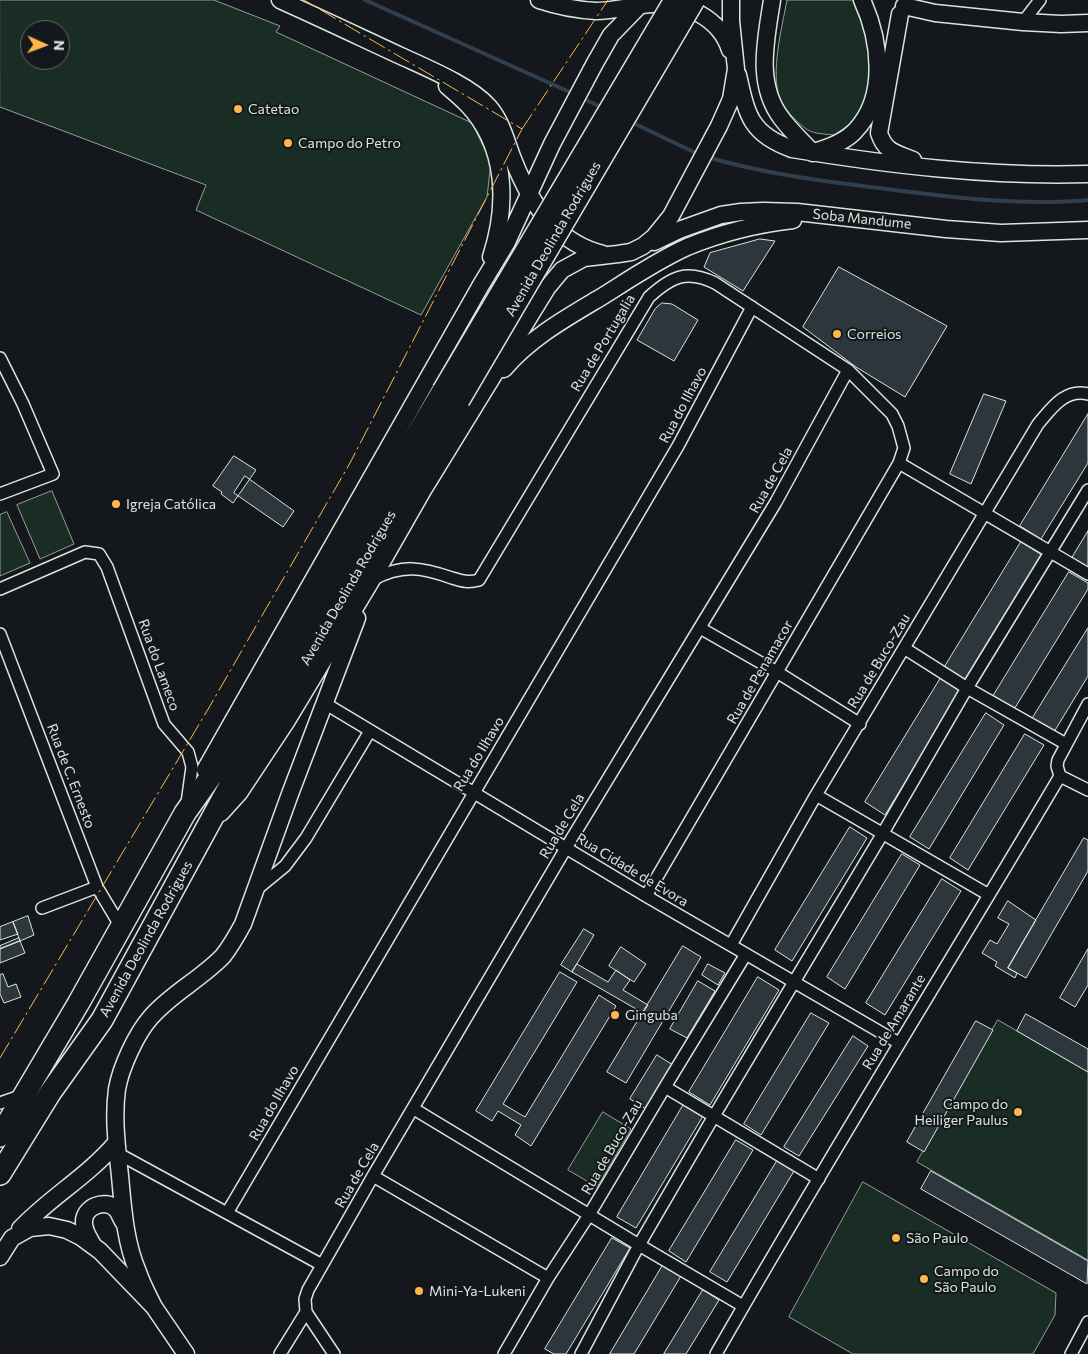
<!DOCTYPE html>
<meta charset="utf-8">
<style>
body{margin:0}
#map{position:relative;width:1088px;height:1354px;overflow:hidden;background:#14181c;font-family:Commissioner,sans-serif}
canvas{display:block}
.north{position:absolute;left:20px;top:20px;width:50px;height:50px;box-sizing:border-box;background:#14181c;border:1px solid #626a69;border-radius:50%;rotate:92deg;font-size:14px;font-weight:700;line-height:20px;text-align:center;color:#d8e6dc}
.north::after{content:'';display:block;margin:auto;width:18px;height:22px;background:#ffb74d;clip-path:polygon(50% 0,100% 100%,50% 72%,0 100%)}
</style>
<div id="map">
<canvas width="1088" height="1354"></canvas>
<div class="north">N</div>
</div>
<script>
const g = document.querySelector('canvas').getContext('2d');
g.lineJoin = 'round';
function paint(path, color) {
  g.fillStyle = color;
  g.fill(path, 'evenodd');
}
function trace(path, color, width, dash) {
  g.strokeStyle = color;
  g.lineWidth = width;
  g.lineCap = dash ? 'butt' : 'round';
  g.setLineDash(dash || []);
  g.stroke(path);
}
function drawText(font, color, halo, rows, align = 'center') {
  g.font = font + ' Commissioner,sans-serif';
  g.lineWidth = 4;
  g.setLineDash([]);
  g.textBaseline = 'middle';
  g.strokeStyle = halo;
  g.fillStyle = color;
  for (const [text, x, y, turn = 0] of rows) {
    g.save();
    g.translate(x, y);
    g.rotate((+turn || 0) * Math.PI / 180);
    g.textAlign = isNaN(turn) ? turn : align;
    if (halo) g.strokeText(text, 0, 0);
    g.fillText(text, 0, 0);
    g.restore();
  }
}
const green = new Path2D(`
 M0 0H214L280 26 276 32 472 123 491 162 487 197 421 315 196 210 206 185 0 107ZM30 30H60V60H30Z
 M787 0H854L864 25 873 58 869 96 856 120 834 135C826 134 814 134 808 130 799 125 783 108 780 99 770 73 782 27 787 0Z
 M52 491 74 544 40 559 17 505Z
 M7 512 30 563 0 576V515Z
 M998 1020 1088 1072V1260L917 1162Z
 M603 1112 631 1129 597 1187 568 1170Z
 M863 1182 1056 1293 1055 1315 1033 1354H853L789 1317Z`);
paint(green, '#1a2d24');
trace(green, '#939e99', 1);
trace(new Path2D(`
 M365 0 574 94
 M582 98 603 108
 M629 121 700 155
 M707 157C768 175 831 182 894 190 957 198 1024 206 1088 200`), '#2f3f4d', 4);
const building = new Path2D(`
 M760 239 775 241 743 291 704 267 710 253Z
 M839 267 947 326 905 397 856 367 803 327Z
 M662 303 672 304 698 320 674 361 637 340 655 309Z
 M984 394 1006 401 971 484 950 474Z
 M1088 414V463L1041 539 1020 526Z
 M234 456 256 470 233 503 221 494 222 492 213 486Z
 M245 476 294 511 283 527 234 493Z
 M1088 531V567L1072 558Z
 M1021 542 1042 555 965 681 944 668Z
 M1069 572 1088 583V589L1013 711 992 698Z
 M1088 628V676L1054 732 1032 719Z
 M942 676 962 689 885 815 865 802Z
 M986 713 1004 725 929 849 910 837Z
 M1025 734 1044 745 968 870 950 858Z
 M850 827 867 838 792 961 775 950Z
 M1084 838 1088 840V871L1026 978 1008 968Z
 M902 854 920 865 845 989 827 977Z
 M942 879 961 891 885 1015 866 1003Z
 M1008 901 1036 920 1008 968 1017 973 1015 978 995 966 997 962 982 953 990 940 997 944 1009 924 998 918Z
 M28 916 34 935 20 941 13 922Z
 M13 922 18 934 0 940V927Z
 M584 929 594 935 572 972 561 965Z
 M19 938 20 941 0 949V946Z
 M20 941 25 953 0 963V949Z
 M683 946 701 957 626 1083 607 1072Z
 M621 947 646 964 634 982 609 966Z
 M1088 949V985L1075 1007 1060 998Z
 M577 964 608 982 616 970 630 980 623 990 648 1005 643 1013 572 972Z
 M708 964 725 973 718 985 702 975Z
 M560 972 577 982 503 1104 525 1117 599 995 616 1006 531 1146 515 1135 521 1125 498 1111 492 1121 476 1111Z
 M3 974 8 987 16 984 21 997 4 1003 0 994V975Z
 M758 977 779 990 710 1105 689 1092Z
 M698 981 715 991 687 1038 670 1029Z
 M811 1013 829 1023 761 1135 744 1124Z
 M1026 1014 1088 1049V1072L1017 1031Z
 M976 1021 993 1030 924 1152 907 1142Z
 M853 1036 868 1046 799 1156 784 1147Z
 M657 1055 673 1065 646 1109 630 1099Z
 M684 1104 703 1116 636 1228 617 1217Z
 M736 1140 753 1150 686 1262 669 1251Z
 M777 1161 794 1171 727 1282 710 1272Z
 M931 1171 1088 1261 1087 1284 921 1189Z
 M612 1238 630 1248 566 1354H554L545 1349Z
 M663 1265 681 1276 634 1354H610Z
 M703 1290 719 1300 686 1354H664Z`);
paint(building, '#2c363c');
trace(building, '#d8e6dc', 1);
const street = new Path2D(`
 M1023 22 1040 0
 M0 358 23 404 53 474 0 494
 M899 463 1088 574
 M372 580C402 564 421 567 452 578 462 581 468 583 479 580L649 297C671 277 686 269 715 283L848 370 892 414 898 426 904 448 899 463 646 896
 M0 589 85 552 99 554 107 567 164 724 188 752 192 767 187 803
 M700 628 777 672 860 724
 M0 634 97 887 121 927
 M904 648 967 688 1066 744
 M326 704 646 896 899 1043
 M1060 776 1057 766 1058 760 1088 704
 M1060 776 1088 790
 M816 795 989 895
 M257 889 285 866 306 838 370 731
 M42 908 97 887
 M731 945 816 795 1038 424C1051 409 1065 388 1088 394
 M665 1087 819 1179
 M0 1103 23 1095
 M414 1109 639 1245 743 1306
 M117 1153 322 1265
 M373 1176 548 1278
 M227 1213 678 446 752 307
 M280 1354 306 1312
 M334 1354 306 1312 305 1299 308 1290 373 1176 566 848 776 502 848 370
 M504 1354 548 1278 589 1215 665 1087 746 954
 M581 1354 639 1245 714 1116 883 833 967 688 1088 490
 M716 1354C827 1159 946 969 1060 776
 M1071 1354 1088 1322`);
const secondary = new Path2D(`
 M280 0C320 18 360 37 401 56 427 68 471 86 489 107 502 122 506 141 513 159 529 201 556 243 603 254
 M539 0C557 6 576 10 596 11 615 11 634 5 653 4 686 2 720 18 730 50
 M772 0C766 40 755 84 782 119 791 131 803 142 813 153
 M904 6 935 13 1023 22 1061 24 1088 23
 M900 14 879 133C885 152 896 153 913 160
 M738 75C747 115 750 134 792 149 889 165 989 177 1088 174
 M447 86C454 92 461 98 467 104 507 146 508 205 491 257
 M814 152C828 148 845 142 855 131 888 97 880 39 862 0
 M654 242 679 230 721 215 741 212 763 211 797 212 946 229 1001 233 1088 230
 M504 369C529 339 566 318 598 299 627 281 656 261 687 247 721 233 757 224 793 220
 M205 770 481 285 507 242 552 144 595 63 611 35 645 0
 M221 813 239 793 286 722 371 581 423 490 547 288 562 270 584 258 618 254 631 252 643 246 654 237 671 216 719 126 731 99 736 69 731 21V0
 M20 1229C49 1198 88 1176 116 1143
 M93 1245C89 1238 84 1231 84 1223 83 1207 105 1198 116 1209 119 1212 121 1219 124 1223
 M0 1257 12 1238 30 1228 49 1226 67 1230 81 1237 100 1251 154 1307 186 1354
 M154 1307C148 1295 142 1284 138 1272 125 1242 123 1208 120 1176 117 1147 113 1118 117 1089 121 1067 136 1034 151 1017 172 993 201 979 223 956 231 946 237 935 243 924L290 794 357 618`);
const highway = new Path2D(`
 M0 1136 78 1004 185 813 226 755 443 391
 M0 1174 50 1093 102 1020 234 778 299 672 459 400`);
trace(street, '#d8e6dc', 14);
trace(secondary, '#d8e6dc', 19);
trace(highway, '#d8e6dc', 24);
trace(street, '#14181c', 11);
trace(secondary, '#14181c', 16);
trace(highway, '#14181c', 21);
const highwayBridge = new Path2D(`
 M443 391 675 0
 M459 400 694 0`);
trace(highwayBridge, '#d8e6dc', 24, []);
trace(highwayBridge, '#14181c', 21);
trace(new Path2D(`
 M522 129 608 0
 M0 1058 207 711 350 463 522 129 304 0`), '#ffb74d', 1, [18, 4, 2.5, 4]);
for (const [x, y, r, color] of [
 [238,109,5,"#ffb74d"],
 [288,143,5,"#ffb74d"],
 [837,334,5,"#ffb74d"],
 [116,504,5,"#ffb74d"],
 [615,1015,5,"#ffb74d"],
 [1018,1112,5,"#ffb74d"],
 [896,1238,5,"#ffb74d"],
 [924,1279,5,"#ffb74d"],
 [419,1291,5,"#ffb74d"]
]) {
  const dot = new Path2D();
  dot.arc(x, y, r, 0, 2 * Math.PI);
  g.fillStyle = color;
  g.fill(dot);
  trace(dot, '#14181c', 2);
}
drawText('14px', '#d8e6dc', '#14181c', [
 ["Catetao",248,109],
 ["Campo do Petro",298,143],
 ["Correios",847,334],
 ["Igreja Católica",126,504],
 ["Ginguba",625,1015],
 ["Campo do",1008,1104,"right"],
 ["Heiliger Paulus",1008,1120,"right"],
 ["São Paulo",906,1238],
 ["Campo do",934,1271],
 ["São Paulo",934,1287],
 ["Mini-Ya-Lukeni",429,1291]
], 'left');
drawText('14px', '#d8e6dc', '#14181c', [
 ["Soba Mandume",862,219,6],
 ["Avenida Deolinda Rodrigues",553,239,-60],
 ["Rua de Portugalia",603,343,-59],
 ["Rua do Ilhavo",683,405,-62],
 ["Rua de Cela",771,480,-61],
 ["Avenida Deolinda Rodrigues",348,588,-60],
 ["Rua de Buco-Zau",879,661,-59],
 ["Rua do Lameco",159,665,70],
 ["Rua de Penamacor",760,672,-60],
 ["Rua do Ilhavo",479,754,-59],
 ["Rua de C. Ernesto",71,776,69],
 ["Rua de Cela",562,826,-59],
 ["Rua Cidade de Evora",632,870,31],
 ["Avenida Deolinda Rodrigues",146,939,-61],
 ["Rua de Amarante",894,1022,-59],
 ["Rua do Ilhavo",274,1103,-60],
 ["Rua de Buco-Zau",612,1147,-60],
 ["Rua de Cela",357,1175,-60]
]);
</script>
